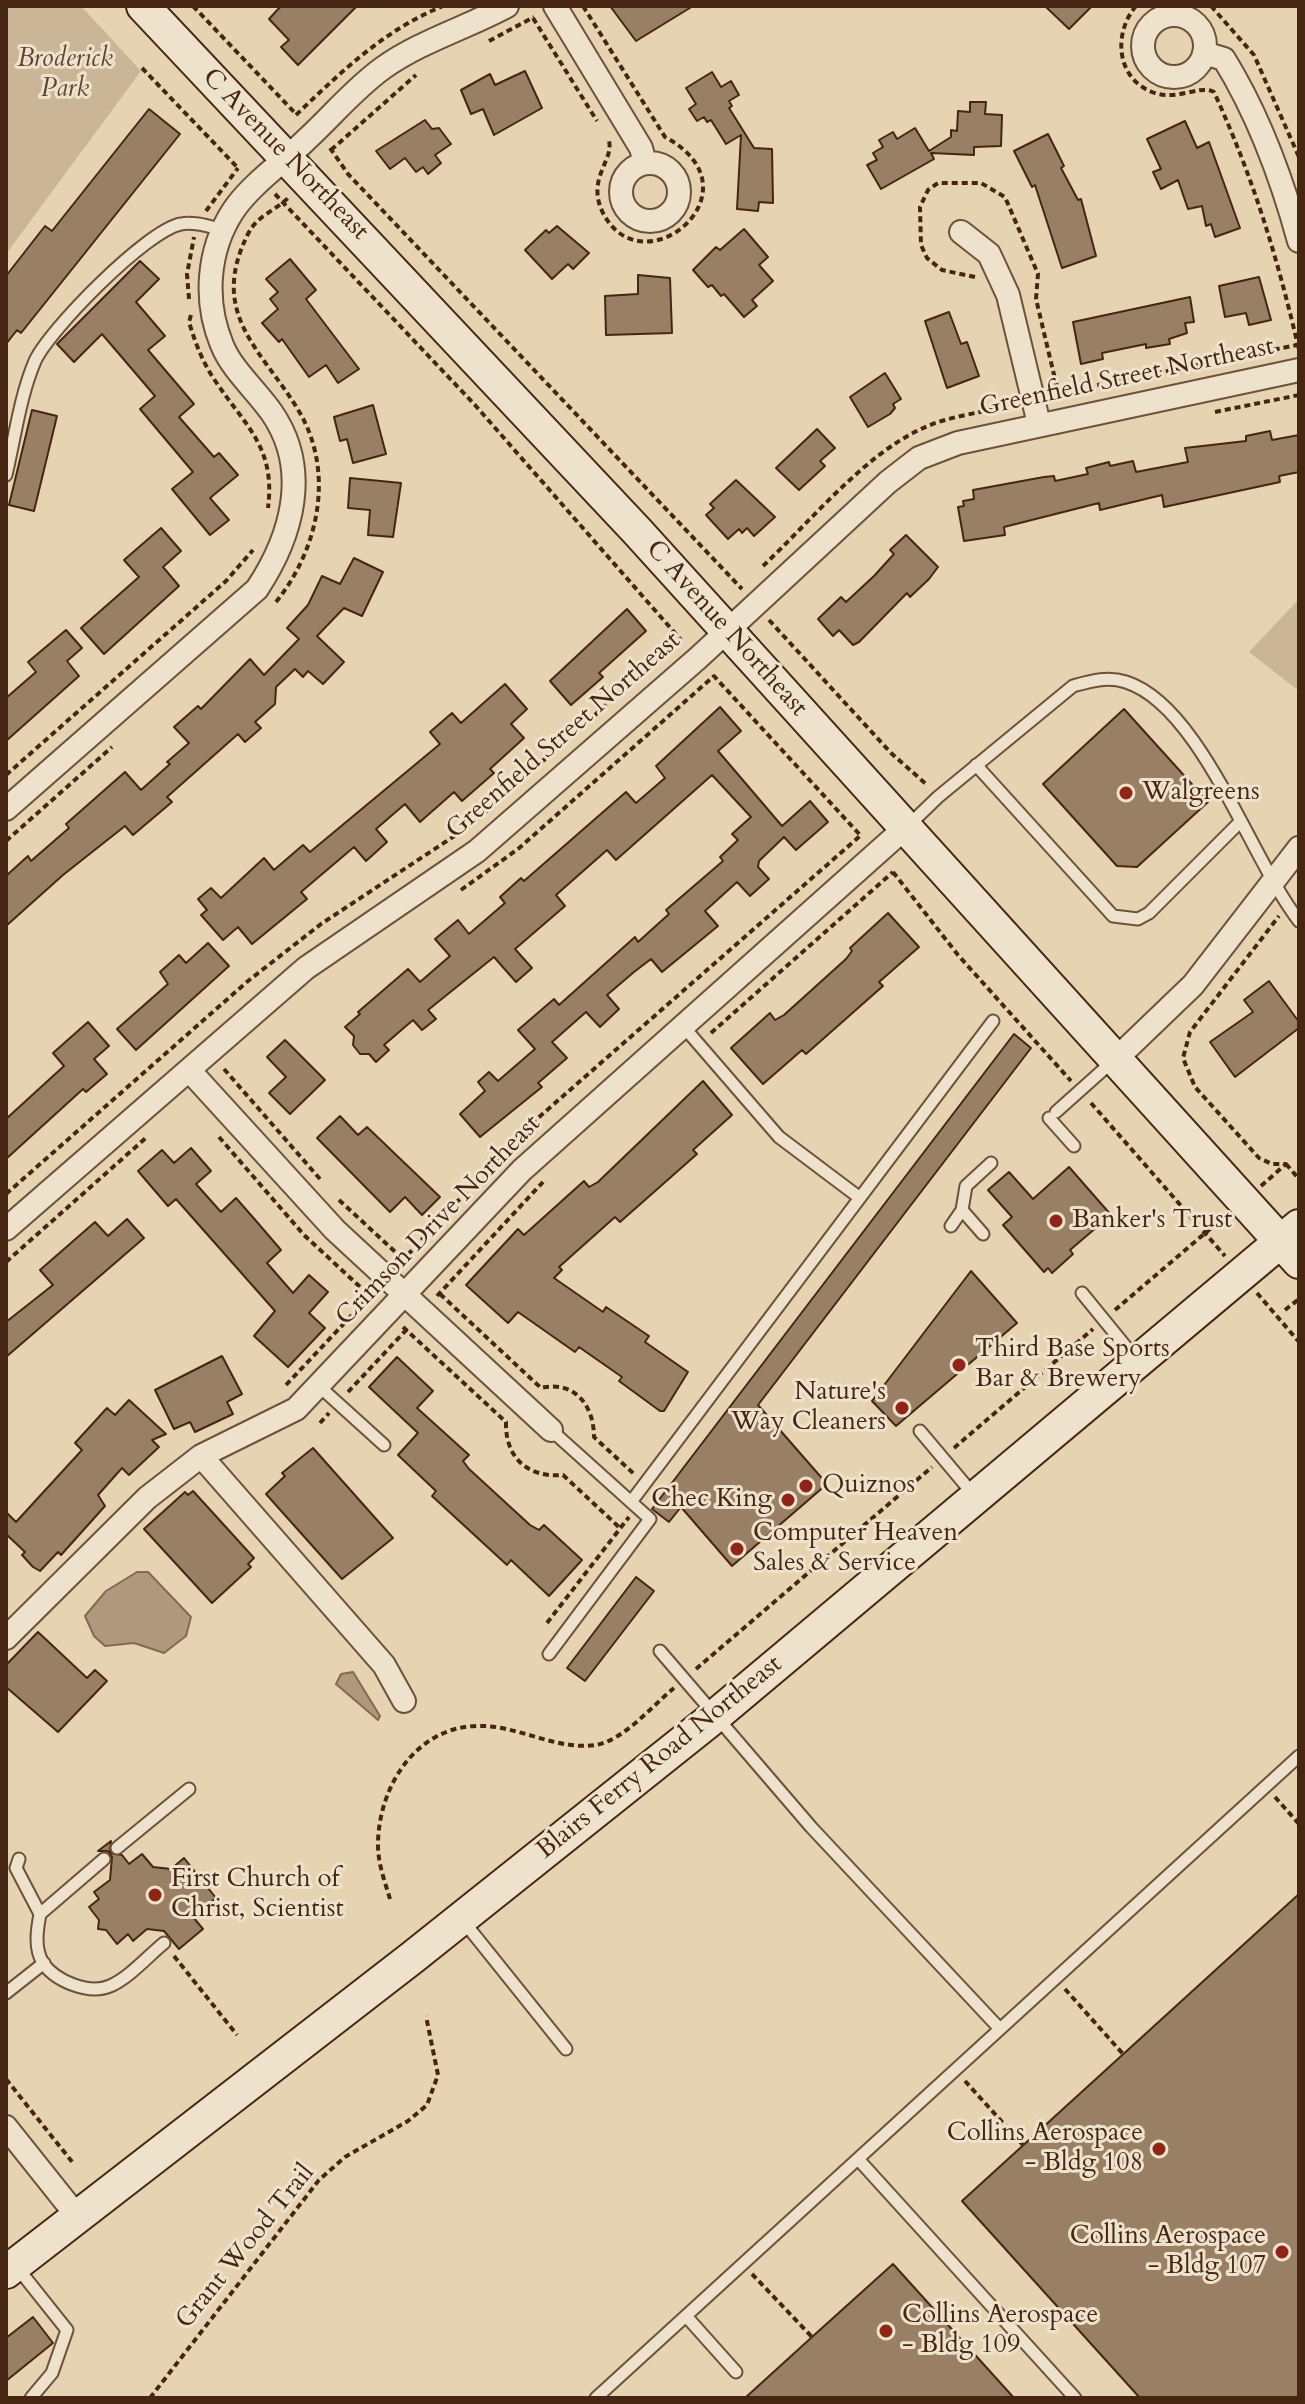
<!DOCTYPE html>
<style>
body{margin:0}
#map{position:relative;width:1305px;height:2404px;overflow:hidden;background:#e5d3b1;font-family:Cardo,serif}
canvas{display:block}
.frame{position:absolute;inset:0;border:8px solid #462612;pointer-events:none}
</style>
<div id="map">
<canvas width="1305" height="2404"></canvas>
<div class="frame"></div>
</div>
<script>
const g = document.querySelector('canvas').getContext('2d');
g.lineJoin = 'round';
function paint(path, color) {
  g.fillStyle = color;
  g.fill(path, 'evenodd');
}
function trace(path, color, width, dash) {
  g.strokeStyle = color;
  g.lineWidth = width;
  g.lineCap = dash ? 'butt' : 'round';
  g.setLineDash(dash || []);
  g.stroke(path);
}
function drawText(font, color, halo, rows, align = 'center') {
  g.font = font + ' Cardo,serif';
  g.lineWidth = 6;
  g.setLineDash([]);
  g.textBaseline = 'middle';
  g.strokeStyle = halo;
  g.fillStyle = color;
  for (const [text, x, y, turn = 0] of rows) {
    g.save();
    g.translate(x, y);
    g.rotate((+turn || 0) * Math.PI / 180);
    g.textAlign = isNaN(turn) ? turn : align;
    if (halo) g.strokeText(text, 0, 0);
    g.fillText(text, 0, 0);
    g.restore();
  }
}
paint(new Path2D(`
 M6 6H81L141 71 6 254Z
 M1299 599V691L1249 652Z`), '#cab696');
const water = new Path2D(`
 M137 1572H148L191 1617 186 1636 164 1653 134 1643 105 1646 94 1636 85 1616 106 1591Z
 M353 1672 380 1716 378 1720 336 1684 341 1674Z`);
paint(water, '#af987b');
trace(water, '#856a51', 2);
const building = new Path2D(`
 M281 6H357L298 65 281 47 289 40 269 19Z
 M610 6H693L636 41Z
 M1045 6H1092L1069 29Z
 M525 71 542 108 494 135 483 109 471 114 461 90 490 74 495 85Z
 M712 72 721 87 731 81 739 95 729 101 732 106 729 108 754 148 772 149 773 203 759 202 758 211 737 209 741 135 726 144 711 120 707 122 704 117 697 121 689 109 696 104 686 88Z
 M970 102H986L985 114 1002 115 1001 146 974 147V155L931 153 934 159 881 189 867 165 877 160 873 153 883 147 879 140 893 132 897 139 915 128 929 151 951 137V130L957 131 958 111 970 112Z
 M149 109 180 134 21 333 17 330 6 344V276L45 226 52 231Z
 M425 120 432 129 439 128 451 144 435 155 441 163 428 174 423 167 416 172 405 158 390 169 376 151Z
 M1185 121 1197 148 1209 142 1240 228 1215 237 1211 224 1206 226 1202 206 1188 209 1178 180 1161 189 1153 172 1161 169 1147 139Z
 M1048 134 1064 166 1061 168 1078 200 1081 199 1096 256 1062 268 1035 185 1032 187 1014 151Z
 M557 226 589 253 573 269 568 264 552 279 525 250 546 230 549 233Z
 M744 229 768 257 759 265 773 281 752 300 757 306 744 317 724 294 721 296 712 285 708 287 693 270 716 247 720 250Z
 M290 259 316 290 306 299 359 369 338 383 326 365 309 377 282 339 279 342 262 323 278 309 270 299 278 292 266 279Z
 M140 261 159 279 136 302 165 336 148 350 194 404 179 417 214 457 219 453 238 475 210 498 229 520 210 535 172 489 193 472 140 409 155 396 102 334 74 362 57 344Z
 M638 275 670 278 672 333 606 335 605 296 638 294Z
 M1259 277 1271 320 1249 325 1246 313 1225 317 1219 286Z
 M1190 297 1194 322 1185 323 1187 333 1169 339 1170 344 1146 348V344L1102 353 1103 359 1081 364 1073 322Z
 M949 312 961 344 967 342 979 376 947 388 925 321Z
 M885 373 901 399 893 404 895 408 890 414 868 427 850 397Z
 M373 405 386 454 353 463 347 439 340 441 334 417Z
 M32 410 57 416 34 511 9 505Z
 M817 429 835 448 820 461 825 466 799 490 776 468Z
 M1270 431 1272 440 1299 435V472L1279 476 1280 482 1164 507 1162 495 1100 510 1099 503 1004 527 1005 535 964 541 958 507 964 506 963 501 974 499 973 490 1044 477 1054 476 1055 481 1088 474 1086 468 1109 462 1110 466 1133 461 1136 472 1188 462 1185 448 1246 441V436Z
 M350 478 401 483 393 537 368 535 370 510 348 508Z
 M736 480 775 517 754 536 747 528 742 533 739 529 728 539 706 515 714 508 710 504Z
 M161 528 181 551 163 567 179 586 104 654 81 628 139 577 124 560Z
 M906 535 938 567 929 579 910 597 907 593 859 642 853 645 839 630 833 636 818 619 841 597 846 602 874 576 894 554 890 550Z
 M354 558 383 572 362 616 344 608 317 636 344 662 323 684 308 671 303 677 295 669 276 687 275 704 255 722 261 728 245 742 238 734 167 797 172 802 133 835 125 826 63 875 6 926V876L28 856 31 861 69 828 66 824 125 772 141 790 170 764 167 762 189 743 174 727 198 706 201 709 250 659 264 675 299 639 287 628 308 605 322 576 340 584Z
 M627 609 646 631 599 673 603 677 571 705 550 681Z
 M66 630 82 648 67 661 79 676 6 741V698L36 672 28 662Z
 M505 684 527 709 511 724 524 738 490 769 494 773 462 801 454 792 420 822 405 804 376 829 387 842 366 861 354 847 301 892 307 899 252 944 238 927 223 940 201 915 207 910 198 899 211 888 221 898 264 858 274 870 303 845 310 852 440 744 430 732 452 713 461 723Z
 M720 707 741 731 718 751 782 826 810 801 828 822 796 850 784 837 759 861 758 867 769 879 750 896 737 882 705 911 718 926 662 972 651 959 634 972 607 995 619 1009 600 1027 586 1012 552 1042 567 1058 538 1083 542 1087 480 1137 460 1114 485 1091 478 1082 489 1072 498 1081 535 1049 518 1030 554 999 559 1005 635 937 638 942 669 914 666 910 723 861 720 857 738 840 732 834 751 817 712 775 616 860 607 850 556 895 565 906 515 949 532 968 516 982 494 957 428 1010 436 1019 422 1030 413 1020 384 1045 389 1050 376 1062 369 1054H360L353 1045 354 1036 345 1027 360 1014 358 1012 408 969 420 982 450 956 435 939 458 920 469 934 505 903 500 897 521 878 524 881 626 792 636 803 665 778 656 766Z
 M1124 709 1208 802 1137 867 1117 866 1043 784Z
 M888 913 919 947 879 982 883 986 806 1054 802 1050 763 1084 731 1048 770 1013 775 1020 784 1015 846 959 852 951 850 948Z
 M208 943 229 966 136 1050 117 1029 168 984 160 972 179 955 186 963Z
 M1269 981 1299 1022V1028L1235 1077 1210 1042 1253 1012 1244 1000Z
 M88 1022 109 1046 94 1059 107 1074 86 1092 83 1089 6 1159V1119L64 1066 53 1053Z
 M1014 1034 1031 1048 758 1405 827 1484 732 1566 681 1507 669 1522 652 1509Z
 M285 1040 325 1080 290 1114 269 1093 286 1077 267 1057Z
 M703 1081 732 1115 693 1150 697 1154 620 1222 615 1217 559 1267 562 1270 554 1278 603 1312 606 1307 649 1336 645 1342 688 1372 664 1411H660L619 1381 622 1377 579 1347 575 1352 518 1312 508 1323 466 1285 518 1229 524 1235 584 1181 589 1187 598 1182Z
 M340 1116 358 1135 367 1127 440 1197 422 1215 405 1197 390 1212 317 1138Z
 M191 1148 211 1171 196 1184 221 1212 236 1198 257 1222 281 1250 267 1263 293 1293 309 1275 328 1292 309 1313 325 1328 288 1367 254 1336 275 1311 176 1199 168 1206 138 1171 162 1150 174 1163Z
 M1069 1167 1111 1215 1070 1250 1073 1254 1052 1273 1048 1268 1044 1272 1003 1225 1012 1217 988 1190 1009 1172 1033 1199Z
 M127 1219 144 1238 6 1357V1322L53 1285 40 1270 95 1222 108 1236Z
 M971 1271 1017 1323 896 1426 872 1401Z
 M222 1356 242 1394 227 1402 233 1414 195 1432 190 1422 174 1429 155 1390Z
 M397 1357 433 1391 417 1408 469 1455 463 1461 469 1469 530 1525 539 1530 544 1525 582 1560 549 1596 511 1560 507 1565 432 1496 436 1491 398 1455 418 1433 369 1387Z
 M129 1400 166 1434 152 1440 159 1447 129 1475 122 1468 98 1495 105 1506 61 1555 58 1552 40 1571 33 1567 22 1555 25 1552 6 1534V1512L16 1522 82 1450 75 1443 107 1408 115 1415Z
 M313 1448 393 1538 342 1579 266 1494 285 1476 282 1473Z
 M193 1491 254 1558 248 1564 251 1567 212 1603 144 1529 185 1492 188 1495Z
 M636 1577 654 1591 585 1681 567 1668Z
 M38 1632 87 1678 95 1670 107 1681 58 1732 6 1687V1665Z
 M111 1841 110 1853 122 1855 129 1864 142 1854 153 1867 171 1869 184 1858 216 1898 193 1917 203 1929 179 1949 164 1931 147 1929 133 1941 128 1934 117 1944 106 1930 98 1929 99 1920 89 1907 99 1899 94 1892 110 1880 112 1857 108 1851H98Z
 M1299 1894V2398H1140L962 2201Z
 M893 2264 1014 2398H745L812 2337Z
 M33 2317 53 2343 6 2381V2338Z`);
paint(building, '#998065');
trace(building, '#462612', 2);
const service = new Path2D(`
 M6 475C15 437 20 396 35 361 49 330 147 230 181 224 194 221 211 227 224 230
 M976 765 1113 916 1138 919 1149 913 1241 821
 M908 826 938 797 1073 686C1091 681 1107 676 1126 682 1201 706 1251 860 1299 921
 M683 1026 779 1137 860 1198
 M1056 1112 1113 1061
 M1049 1118 1074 1146
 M951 1226 962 1210
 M983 1234 962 1210 966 1186 991 1163
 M1082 1293 1135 1358
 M320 1387 384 1445
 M920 1431 973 1494
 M631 1502 993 1021
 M660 1651 811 1827 1000 2029
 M549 1654 650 1519 551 1430
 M117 1848 189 1789
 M19 1859 16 1868 40 1914
 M104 1859 40 1914C37 1930 34 1948 43 1963 55 1981 89 1995 110 1986 129 1978 148 1956 164 1943
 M464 1922 566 2049
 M6 1993 44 1963
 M858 2159 1075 2398
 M16 2266 67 2330 52 2373 31 2398
 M686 2316 736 2372
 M596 2398 1299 1756`);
const minor = new Path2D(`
 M555 6 641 148 645 163
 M1143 46a31 31 0 1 1 62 0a31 31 0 1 1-62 0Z
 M1204 53 1224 59C1258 114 1282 179 1299 241
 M621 192a29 29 0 1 1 58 0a29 29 0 1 1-58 0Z
 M961 232 989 254 1008 295 1039 424
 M6 809 257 589C292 536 311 470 272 413 257 391 232 370 222 345 204 302 207 251 233 211 251 184 284 162 307 139 332 116 355 88 383 68 421 41 466 28 507 6
 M1117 1058 1193 985 1299 848
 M189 1070 335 1230 551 1430
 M6 1229 306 968 477 851 698 658 888 482 919 458 958 443 1299 370
 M201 1456 384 1665 404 1701
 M6 1638 147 1498 201 1456 296 1409 522 1170 905 828
 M6 2127 77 2216`);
const secondary = new Path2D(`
 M143 6 637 531 1299 1262
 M6 2272 413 1957 714 1717 1299 1226`);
trace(service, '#6e513a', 15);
trace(minor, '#6e513a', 26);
trace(secondary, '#462612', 36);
trace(new Path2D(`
 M193 6 296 114
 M583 6 665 137C764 190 643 291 603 213 585 177 617 159 608 138
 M1136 6C1113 33 1116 78 1152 92 1177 102 1199 84 1214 92 1254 180 1277 256 1299 350
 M1211 6 1254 55 1299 157
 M533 18 597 121
 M489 41 534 17
 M142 68 238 168
 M296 115C341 72 384 30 443 6
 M330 148 348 174 742 589
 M331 150 416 75
 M275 194 475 405 681 640
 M206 211 238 168
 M975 277 942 270 927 258 921 245 920 207 928 190 938 183H981L1005 197 1038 274 1036 299 1060 400
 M189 299 187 274 194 237
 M191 315 189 322C195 342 202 361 214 379 244 425 276 446 268 508
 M1058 393 1297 345
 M1215 412 1299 395
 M763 566C810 522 863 456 921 429 950 415 984 413 1015 404
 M276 602C318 550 335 474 300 413 264 351 206 315 249 232 258 215 277 210 290 196
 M769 620 891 753 927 785
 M713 675 861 836
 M6 775 226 581 253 550
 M6 841 112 747
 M893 872 958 955 1071 1081
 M461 890 518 849 714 676
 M711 1033 893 872
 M224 1069 320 1179
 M1091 1103 1225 1256
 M219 1137 304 1235 372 1298
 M1286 1164 1299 1179
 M1261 1186 1286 1164H1272L1259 1158 1195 1087 1183 1058 1190 1032 1279 916
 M6 1194 248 981 321 924 468 827 681 639
 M339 1200 403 1259
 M6 1262 148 1136
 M401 1262 522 1132 860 836
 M1257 1293 1299 1342
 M440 1294 541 1388C575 1380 594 1406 594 1437L634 1474
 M437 1296 543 1182
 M1115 1310 1224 1217
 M1285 1310 1299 1299
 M403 1327 506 1422C505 1458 528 1478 563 1475L620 1528
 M286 1385 369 1297
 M348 1392 408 1328
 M320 1423 329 1413
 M954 1448 1093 1329
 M547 1623 629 1517
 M696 1669 932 1467
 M1275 1797 1299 1824
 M390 1899C385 1882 378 1864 378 1845 378 1789 414 1728 476 1726 516 1724 556 1751 596 1745 624 1740 652 1706 674 1688
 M174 1956 237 2035
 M1065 1989 1123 2054
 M6 2079 73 2163
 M965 2081 1023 2145
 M752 2274 812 2337
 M150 2398 319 2180 345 2157 408 2121 427 2105 438 2075 426 2016`), '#462612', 4, [6, 4]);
trace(service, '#eee2cc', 11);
trace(minor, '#eee2cc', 22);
trace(secondary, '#eee2cc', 32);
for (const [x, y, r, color] of [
 [1126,793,8,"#8f2418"],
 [1056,1221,8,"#8f2418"],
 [959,1365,8,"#8f2418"],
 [902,1408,8,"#8f2418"],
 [806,1486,8,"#8f2418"],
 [788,1500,8,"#8f2418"],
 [737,1549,8,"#8f2418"],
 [155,1895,8,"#8f2418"],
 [1159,2149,8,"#8f2418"],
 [1282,2252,8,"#8f2418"],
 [886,2331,8,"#8f2418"]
]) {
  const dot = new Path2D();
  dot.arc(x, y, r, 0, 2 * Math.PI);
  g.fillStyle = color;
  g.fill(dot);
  trace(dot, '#eee2cc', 3);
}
drawText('italic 26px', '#60432c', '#eee2cc', [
 ["Broderick",65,60],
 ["Park",65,90]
]);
drawText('26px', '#462612', '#eee2cc', [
 ["C Avenue Northeast",285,155,46],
 ["Greenfield Street Northeast",1127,378,-12],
 ["C Avenue Northeast",726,629,48],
 ["Greenfield Street Northeast",564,736,-41],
 ["Crimson Drive Northeast",439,1221,-46],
 ["Blairs Ferry Road Northeast",660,1758,-39],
 ["Grant Wood Trail",246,2247,-51]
]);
drawText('26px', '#462612', '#eee2cc', [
 ["Walgreens",1142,793],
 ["Banker's Trust",1072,1221],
 ["Third Base Sports",975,1350],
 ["Bar & Brewery",975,1380],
 ["Nature's",886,1393,"right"],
 ["Way Cleaners",886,1423,"right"],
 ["Quiznos",822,1486],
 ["Chec King",772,1500,"right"],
 ["Computer Heaven",753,1534],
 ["Sales & Service",753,1564],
 ["First Church of",171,1880],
 ["Christ, Scientist",171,1910],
 ["Collins Aerospace",1143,2134,"right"],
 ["- Bldg 108",1143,2164,"right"],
 ["Collins Aerospace",1266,2237,"right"],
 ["- Bldg 107",1266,2267,"right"],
 ["Collins Aerospace",902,2316],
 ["- Bldg 109",902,2346]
], 'left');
</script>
